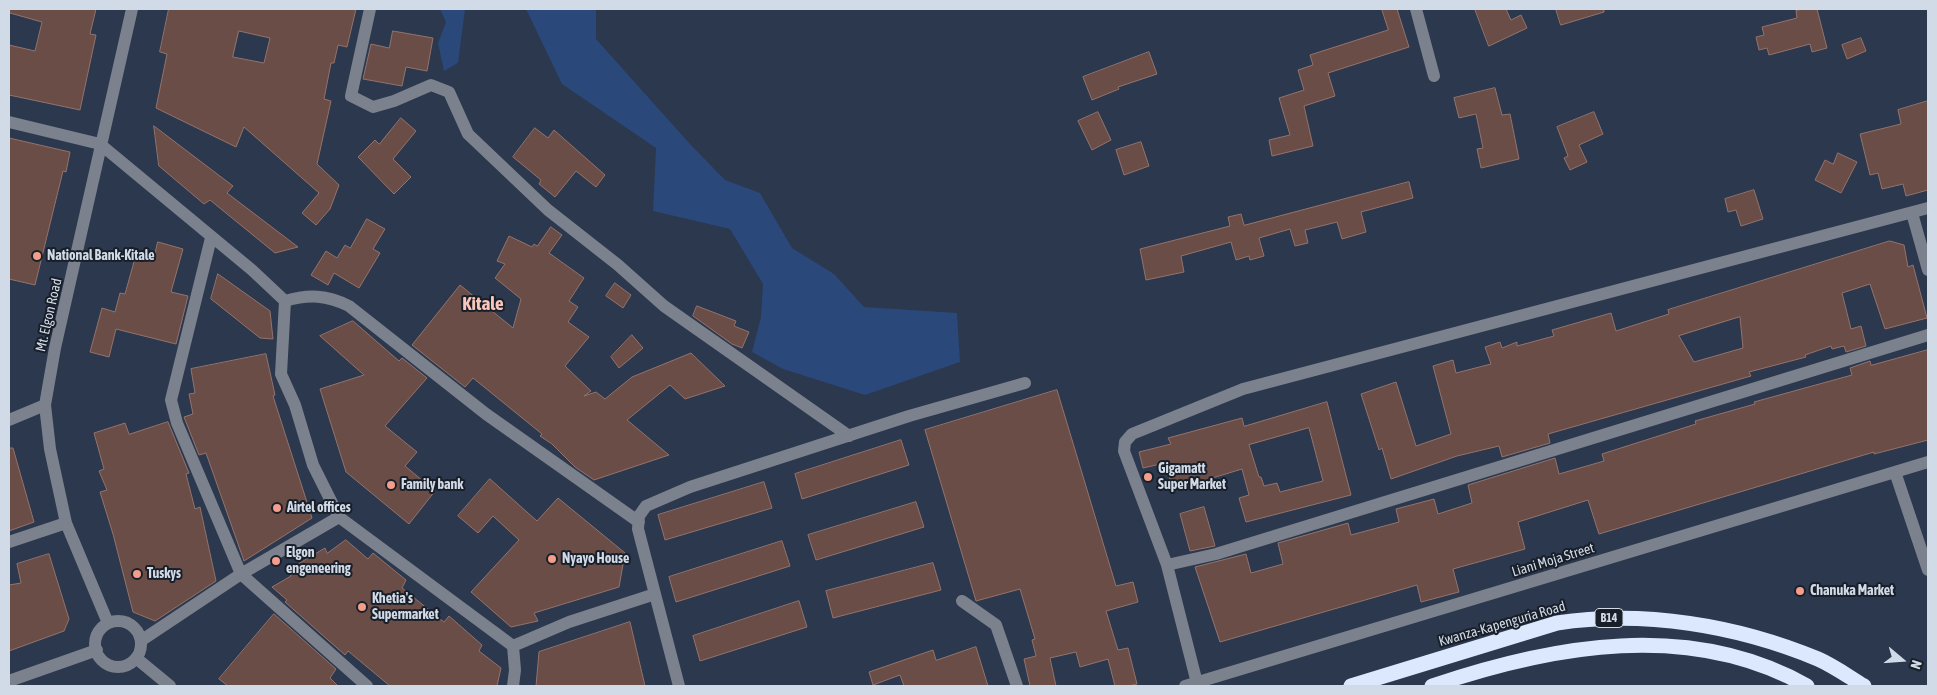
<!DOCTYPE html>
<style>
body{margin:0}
#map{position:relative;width:1937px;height:695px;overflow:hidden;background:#2b384d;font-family:"Asap Condensed",sans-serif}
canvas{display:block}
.frame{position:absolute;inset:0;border:10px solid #d1dae7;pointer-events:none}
.north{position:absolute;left:1877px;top:635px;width:50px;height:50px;-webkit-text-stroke:4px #191f29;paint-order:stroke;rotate:108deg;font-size:14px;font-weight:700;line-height:20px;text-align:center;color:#d1dae7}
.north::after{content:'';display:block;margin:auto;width:18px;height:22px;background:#d1dae7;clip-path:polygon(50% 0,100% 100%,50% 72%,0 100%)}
</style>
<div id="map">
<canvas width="1937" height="695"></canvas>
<div class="frame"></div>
<div class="north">N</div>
</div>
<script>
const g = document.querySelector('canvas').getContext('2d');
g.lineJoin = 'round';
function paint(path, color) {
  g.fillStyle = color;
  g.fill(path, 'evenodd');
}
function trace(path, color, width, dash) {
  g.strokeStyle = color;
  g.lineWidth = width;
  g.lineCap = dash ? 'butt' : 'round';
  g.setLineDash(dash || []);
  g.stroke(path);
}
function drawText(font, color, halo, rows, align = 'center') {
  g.font = font + ' "Asap Condensed",sans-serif';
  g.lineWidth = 4;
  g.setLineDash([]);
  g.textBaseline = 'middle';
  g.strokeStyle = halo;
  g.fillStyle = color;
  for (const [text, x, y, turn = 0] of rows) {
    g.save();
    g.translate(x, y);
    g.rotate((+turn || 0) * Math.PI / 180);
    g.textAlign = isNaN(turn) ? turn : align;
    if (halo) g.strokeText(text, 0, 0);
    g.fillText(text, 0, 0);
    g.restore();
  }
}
paint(new Path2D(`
 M440 9H465L458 63 444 71 438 43 446 22Z
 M526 9H596V39L690 144 725 180 760 193 792 248 834 274 864 307 957 313 960 362 865 395 783 369 752 352 761 317 763 284 730 229 653 211 656 148 562 84Z`), '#2b487a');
const building = new Path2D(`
 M10 9H96L90 34 96 35 80 110 9 95V45L35 51 42 22 10 13Z
 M169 9H356L347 47 338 45 334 63H331L324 99 331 101 317 164 339 185 330 209 316 225 302 213 319 193 244 127 236 147 156 108 167 54 160 52ZM239 31 270 38 264 63 233 57Z
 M1382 9H1397L1409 47 1328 73 1335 96 1304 106 1313 146 1272 156 1269 140 1290 135 1279 98 1304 90 1298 70 1313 65 1310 55 1388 30Z
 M1475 9H1506L1511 20 1521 15 1527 28 1489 46Z
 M1556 9H1604V12L1561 25Z
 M1803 9H1817L1827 48 1812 52 1810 44 1769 55 1767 48 1759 50 1756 37 1764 35 1762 27 1797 18 1796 11Z
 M393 31 433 38 427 71 406 67 402 86 363 79 371 44 389 48Z
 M1861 38 1866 51 1847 59 1842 45Z
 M1149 52 1157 74 1118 87 1119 89 1092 100 1083 77Z
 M1495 88 1502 115 1510 114 1519 159 1481 168 1477 149 1483 148 1476 114 1459 118 1454 98Z
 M1928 101V190L1906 196 1903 184 1882 189 1878 173 1870 175 1860 134 1901 124 1898 110Z
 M1098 112 1111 140 1092 150 1078 121Z
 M1594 112 1603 134 1579 145 1587 162 1570 170 1564 158 1568 156 1557 127Z
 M401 118 416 131 393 159 411 177 394 194 358 157 375 140 379 144Z
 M154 126 233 186 227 193 298 247 275 253 210 200 204 204 159 166Z
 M535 128 548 138 554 130 605 175 596 187 576 171 555 197 539 184 541 180 513 157Z
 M9 138 70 152 66 172 63 171 35 285 9 279Z
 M1141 142 1149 166 1124 175 1116 150Z
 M1838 153 1857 162 1841 193 1815 180 1825 160 1833 164Z
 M1409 182 1413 198 1361 212 1366 232 1342 239 1337 222 1305 230 1308 243 1295 246 1290 229 1259 238 1264 256 1250 260 1249 256 1236 260 1231 242 1181 256 1184 272 1146 280 1140 249 1230 226 1228 217 1241 214 1244 225Z
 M1754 190 1763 219 1741 226 1736 210 1728 212 1725 199Z
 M367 219 385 229 373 249 380 253 359 288 334 273 328 285 311 275 326 251 337 258 345 245 350 248Z
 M551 227 562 235 549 253 584 278 569 301 578 307 568 322 589 337 565 366 591 391 584 396 596 392 605 399 632 377 691 353 725 386 685 399 670 385 627 420 669 455 594 480 575 467 552 444 540 436 542 434 473 378 465 387 412 345 460 285 513 328 521 299 495 278 505 264 497 261 509 236 532 247 534 244 537 246Z
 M1890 241 1904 245 1908 267 1913 265 1927 318 1885 329 1870 284 1842 293 1851 329 1861 326 1866 346 1846 352 1844 346 1832 349 1831 346 1805 355 1806 357 1749 372 1751 376 1548 434 1550 443 1502 457 1499 446 1457 456 1391 479 1382 448 1379 450 1361 394 1396 382 1416 446 1451 434 1433 366 1453 360 1456 373 1491 364 1485 347 1500 342 1502 348 1517 342V346L1554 336 1552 330 1611 313 1616 331 1669 314 1668 310ZM1740 317 1743 348 1694 362 1679 336Z
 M158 242 183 249 171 292 188 296 176 344 116 329 109 357 90 352 102 308 115 312 120 293 125 294 137 251 154 256Z
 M218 274 270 311 273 339 260 338 211 299Z
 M615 283 631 295 623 308 606 296Z
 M697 306 736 321 734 326 749 332 742 348 732 344 693 316Z
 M353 321 399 361 402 358 427 378 385 426 417 452 405 466 435 491 409 524 346 472 320 389 364 375 320 336Z
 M632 335 643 348 619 368 611 357Z
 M1928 350V440L1874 454V452L1599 534 1588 500 1518 522 1525 549 1453 569 1459 592 1421 602 1417 585 1220 642 1195 567 1246 554 1251 573 1283 564 1278 543 1348 523 1351 535 1399 522 1396 509 1434 499 1438 514 1472 503 1468 485 1555 458 1559 474 1604 461 1602 454 1696 424 1695 421 1755 404 1754 402 1852 375 1850 368 1870 361 1871 365Z
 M266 354 275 395 273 396 312 518 244 561 206 453 199 455 184 417 193 414 189 394 195 393 191 369Z
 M1057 390 1116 586 1133 582 1138 602 1106 611 1118 650 1128 648 1137 684 1129 686H1115L1108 659 1080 667 1076 652 1050 658 1056 686H1030L1024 659 1036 656 1032 640 1035 639 1020 589 976 601 925 430Z
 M1327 402 1351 495 1246 522 1239 498 1249 495 1242 469 1173 490 1165 463 1143 468 1139 452 1171 444 1168 438 1242 418 1244 426ZM1309 428 1323 481 1280 492 1277 483 1264 486 1261 477H1259L1249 445Z
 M168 422 189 473 186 474 195 509 200 507 216 581 155 621 133 612 113 534 100 492 107 490 99 471 104 469 94 433 125 423 129 434Z
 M901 440 909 465 802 499 795 474Z
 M9 448H13L34 522 9 531Z
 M490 479 537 521 558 498 625 553 619 587 534 613 538 621 511 627 471 592 519 540 493 516 478 533 458 516Z
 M764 482 772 508 665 540 658 515Z
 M916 502 924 527 816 560 808 535Z
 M1204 507 1215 546 1190 551 1180 514Z
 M346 540 368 559 373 553 406 580 402 588 444 622 449 616 482 645 479 651 501 668 497 686H390L348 651 345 655 285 602 287 600 272 587 291 576 288 570 325 548 327 553Z
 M782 541 790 566 676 602 669 577Z
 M49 554 69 619 64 631 9 651V585L21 583 17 564Z
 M933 563 941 590 833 618 826 591Z
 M799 601 807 627 700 661 693 636Z
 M274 614 336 669 330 678 338 686H228L219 679Z
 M630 622 645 686H536L539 652Z
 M976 647 988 686H904L900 675 873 685 869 672 933 650 936 660Z`);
paint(building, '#6b4d47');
trace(building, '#93736c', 1);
trace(new Path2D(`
 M370 9 351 96 373 107 394 101 431 85 449 92 468 134 548 210 618 265 664 306 849 436
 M1416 9 1434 76
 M9 122 100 144 252 270 285 301
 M1912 213 1928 270
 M211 238 171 400 177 423 241 574 367 686
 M285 301 281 374 295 405 313 465 339 517 513 646 515 670 513 686
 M285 301C309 294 327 295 349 306L486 414 639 522
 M9 420 45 405
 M1895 472 1928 570
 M9 542 66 523
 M1167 565 1216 554 1928 335
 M962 601 996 625 1017 686
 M95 644a23 23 0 1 1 46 0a23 23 0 1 1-46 0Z
 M108 623 66 523 50 449 45 405 55 348 132 9
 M142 640 241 574 339 517
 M513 646 569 622 655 594
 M136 658 170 686
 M9 681 97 650
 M1197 683 1167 565 1124 451 1125 442 1132 434 1243 389 1928 208
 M679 686 638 529 639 516 646 506 690 487 909 416 1025 383
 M1185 686 1928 462`), '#7b828d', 12);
trace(new Path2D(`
 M1351 686 1557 623C1644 610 1736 625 1818 659 1834 666 1849 677 1864 686
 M1432 686C1553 645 1690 620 1807 686`), '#dbe8fe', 15);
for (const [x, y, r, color] of [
 [37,256,5,"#f49d8b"],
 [1148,477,5,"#f49d8b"],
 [391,485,5,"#f49d8b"],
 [277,508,5,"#f49d8b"],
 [552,559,5,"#f49d8b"],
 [276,561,5,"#f49d8b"],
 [137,574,5,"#f49d8b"],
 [1800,591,5,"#f49d8b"],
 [362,607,5,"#f49d8b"]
]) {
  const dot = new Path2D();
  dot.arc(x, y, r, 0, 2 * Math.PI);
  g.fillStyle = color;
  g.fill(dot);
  trace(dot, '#191f29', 2);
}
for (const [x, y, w] of [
 [1609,618,28]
]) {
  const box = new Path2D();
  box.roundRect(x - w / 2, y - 9.5, w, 19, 4);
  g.fillStyle = '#191f29';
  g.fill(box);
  trace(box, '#d1dae7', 1);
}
drawText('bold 12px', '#d1dae7', null, [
 ["B14",1609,618]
]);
drawText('bold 14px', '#d1dae7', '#191f29', [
 ["National Bank-Kitale",47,256],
 ["Gigamatt",1158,469],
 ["Super Market",1158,485],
 ["Family bank",401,485],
 ["Airtel offices",287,508],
 ["Elgon",286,553],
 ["engeneering",286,569],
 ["Nyayo House",562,559],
 ["Tuskys",147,574],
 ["Chanuka Market",1810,591],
 ["Khetia's",372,599],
 ["Supermarket",372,615]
], 'left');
drawText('14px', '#d1dae7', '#191f29', [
 ["Mt. Elgon Road",49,315,-77],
 ["Liani Moja Street",1553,560,-17],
 ["Kwanza-Kapenguria Road",1502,624,-16]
]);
drawText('bold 19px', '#f9c6bb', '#191f29', [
 ["Kitale",483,304]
]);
</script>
